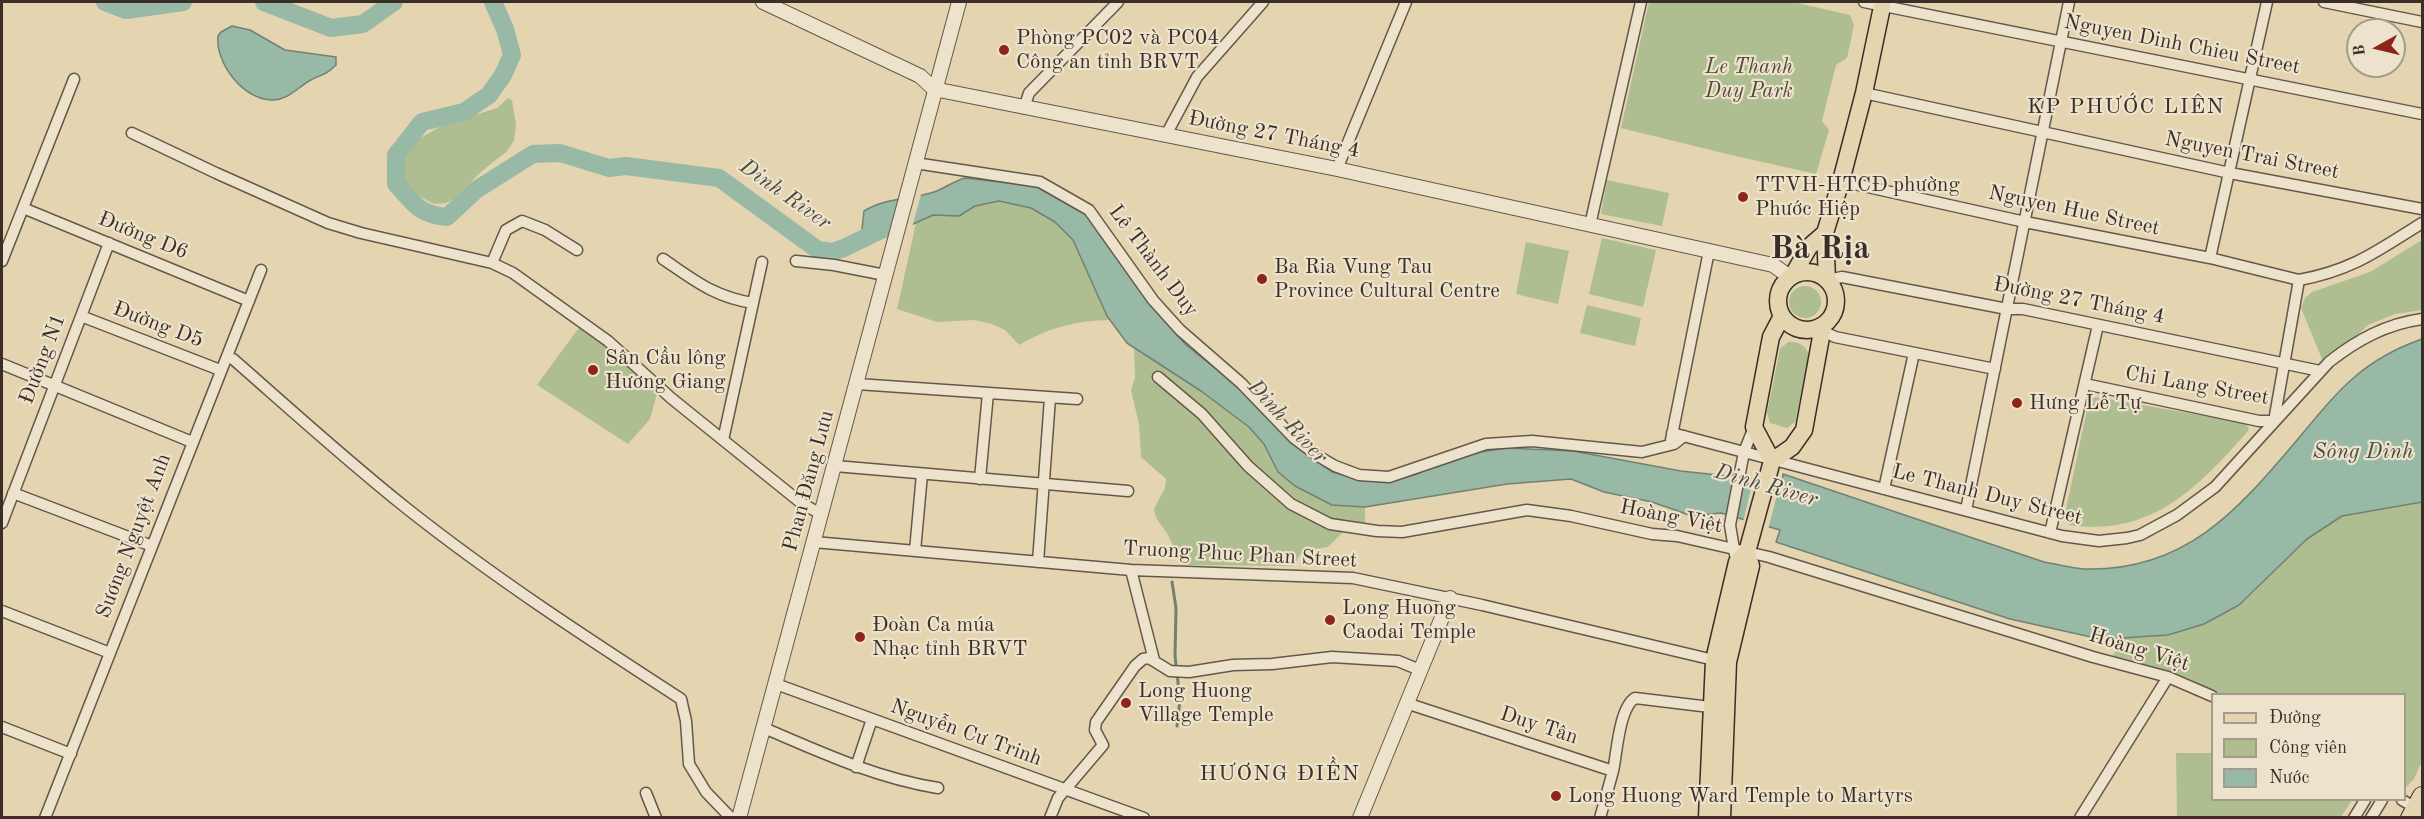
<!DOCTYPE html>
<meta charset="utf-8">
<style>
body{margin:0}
#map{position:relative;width:2424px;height:819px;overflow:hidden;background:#e4d4b0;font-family:"Old Standard TT",serif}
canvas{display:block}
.frame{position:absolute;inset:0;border:3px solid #3b2e28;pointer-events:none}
.legend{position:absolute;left:2211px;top:693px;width:195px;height:108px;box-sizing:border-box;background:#ede3cc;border:2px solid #a69b8a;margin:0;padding:8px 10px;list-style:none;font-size:18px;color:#3b2e28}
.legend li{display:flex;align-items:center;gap:12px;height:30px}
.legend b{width:30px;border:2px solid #a69b8a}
.north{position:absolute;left:2346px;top:18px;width:60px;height:60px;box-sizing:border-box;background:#ede3cc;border:2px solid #a69b8a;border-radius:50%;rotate:262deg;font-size:16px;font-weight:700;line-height:24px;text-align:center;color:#3b2e28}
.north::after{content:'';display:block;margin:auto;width:21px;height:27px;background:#8f2418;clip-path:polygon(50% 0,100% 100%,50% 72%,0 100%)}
</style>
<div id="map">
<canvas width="2424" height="819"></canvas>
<div class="frame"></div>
<ul class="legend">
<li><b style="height:8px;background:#e4d4b0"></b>Đường</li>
<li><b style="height:16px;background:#aebe90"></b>Công viên</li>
<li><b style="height:16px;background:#97b9a6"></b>Nước</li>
</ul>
<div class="north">B</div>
</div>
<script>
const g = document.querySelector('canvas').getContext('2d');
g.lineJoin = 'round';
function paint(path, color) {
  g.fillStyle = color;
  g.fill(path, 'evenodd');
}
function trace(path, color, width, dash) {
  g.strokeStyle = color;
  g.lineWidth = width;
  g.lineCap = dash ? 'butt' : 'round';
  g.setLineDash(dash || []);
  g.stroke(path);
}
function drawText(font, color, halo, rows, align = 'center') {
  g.font = font + ' "Old Standard TT",serif';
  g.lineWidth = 4.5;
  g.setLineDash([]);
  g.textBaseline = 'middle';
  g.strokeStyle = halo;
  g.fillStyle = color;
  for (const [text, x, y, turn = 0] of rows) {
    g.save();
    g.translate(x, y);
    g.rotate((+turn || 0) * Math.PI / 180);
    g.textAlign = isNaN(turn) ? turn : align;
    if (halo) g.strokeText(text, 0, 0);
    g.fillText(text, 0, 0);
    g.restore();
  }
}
paint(new Path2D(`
 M1649 2H1793L1850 15 1854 25 1847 58 1836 65 1822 121 1829 130 1816 174 1731 155 1621 128Z
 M508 98 512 100 516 125 514 141 506 152 482 171 454 199 446 203 434 204 404 188 399 178V165L409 145 441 126 497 108Z
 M1607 180 1669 193 1662 226 1601 214Z
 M999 201 1031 208 1055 222 1073 240 1110 320C1078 320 1047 328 1019 345L1005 330 992 324 974 320 937 322 897 309 916 223 933 215 959 216 975 206Z
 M1602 238 1656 250 1643 307 1589 294Z
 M2422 240V310L2395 314 2368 325 2353 339 2322 359 2301 308 2305 298 2312 292 2370 272Z
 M1526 242 1569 251 1558 304 1516 294Z
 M1789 302a16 16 0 1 1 32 0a16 16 0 1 1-32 0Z
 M1587 305 1641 318 1635 346 1580 333Z
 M583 322 658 390 650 419 628 444 537 385Z
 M1788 342C1799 342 1805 344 1809 355L1795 422 1787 428 1770 423 1767 413 1780 349Z
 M1134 347 1201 391 1249 427 1264 444 1278 472 1332 505 1365 507V525L1344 531 1328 547 1304 551 1300 555 1294 566 1182 565 1167 533 1156 518 1154 509 1165 488 1166 479 1141 457 1139 424 1131 390 1135 378Z
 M2096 397 2246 423 2249 430C2198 487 2153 537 2069 525L2064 518 2087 410 2092 399Z
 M2422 502V761L2414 779 2405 788 2404 694H2221L2185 677 2113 656 2121 638 2168 635 2204 624 2239 605 2307 539 2342 516Z
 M2176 753H2212V800H2352L2341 817H2177Z`), '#aebe90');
const water = new Path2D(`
 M232 26 250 30 285 50 336 57V65C324 77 321 74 309 81 296 89 289 99 273 100 244 101 215 63 218 36L221 32Z
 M965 178 1035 186 1086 214 1147 300 1186 345 1240 388 1295 445 1332 472 1354 478 1387 481 1414 475 1460 455 1507 448 1573 451 1681 471 1782 482 1783 474 2044 562C2057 564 2071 568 2084 569 2189 572 2241 506 2303 433 2341 387 2365 359 2422 339V502L2342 516 2307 539 2239 605 2204 624 2168 635 2121 638 2100 639 2010 619 1776 542 1780 530 1721 513 1692 516 1652 502 1604 492 1571 479 1507 484 1365 507 1332 505 1295 486 1278 472 1264 444 1249 427 1201 391 1127 343 1107 316 1073 240 1055 222 1031 208 999 201 975 206 959 216 933 215 878 240 862 229 864 211C886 197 911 200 934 192 945 188 954 181 965 178Z`);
paint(water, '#97b9a6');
trace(water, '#728174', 1.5);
paint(new Path2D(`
 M922 191 912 228 890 237 902 195Z
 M1780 474 1782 475 1768 530 1743 522 1754 476 1780 479Z`), '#e4d4b0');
trace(new Path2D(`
 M1172 582 1176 608 1175 656 1180 700 1177 726`), '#728174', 3);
trace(new Path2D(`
 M105 2 126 10 183 2
 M264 2 331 28 363 24 394 2
 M493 2 505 29 512 55 503 75 489 95 464 112 422 122 396 155V184C415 204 418 214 447 217L476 190 533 154 560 153 609 168 626 166 719 178 818 250 832 252 844 248 893 224`), '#97b9a6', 18);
const minor = new Path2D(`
 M1864 2 2422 114
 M2324 2 2422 22
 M1864 93 2230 173 2422 209
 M1024 108 1029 93 1118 2
 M132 133 216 173 328 223 361 233 492 263 513 273 608 341 671 398 800 502 822 515
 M1166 135 1197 77 1263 2
 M915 163 1040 182 1089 210 1153 300 1180 330 1241 383 1294 438 1318 456 1335 466 1359 475 1389 477 1486 444 1532 441 1642 452 1674 444 1684 436
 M1337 169 1406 2
 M1841 181 2025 222 2210 258 2299 280
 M23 208 249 301
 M1590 225 1641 2
 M2210 258 2267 2
 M663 259C694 280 714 297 753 303
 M2 261 74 79
 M796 261 834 265 885 275
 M492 263 506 230 522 221 545 230 577 250
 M1832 284 1837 278 1842 277 2007 309H2023L2320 371
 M81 316 220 370
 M1823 326 1827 333 1835 337 1995 369
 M233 359C290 409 346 460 405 507 493 577 587 638 681 699L686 721 689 764 706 792 731 818
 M2 364 192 442
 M1158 377 1202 414 1248 466 1291 504 1330 524 1377 531 1402 532 1527 510 1571 516 1652 534 1677 536 1769 557 2093 657 2168 677 2212 696
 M857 384 1077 399
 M2085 384 2259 421H2274L2299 280C2353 270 2377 251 2422 223
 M1672 433 2062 536 2099 541 2127 538 2140 535 2177 515 2215 487 2329 362C2357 340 2386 324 2422 319
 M723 440 762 262
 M1671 440 1709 251
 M835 466 1128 491
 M980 479 988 393
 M1884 489 1914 353
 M13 493 152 546
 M1966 510 2069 2
 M2 523 109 243
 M2050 533 2098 325
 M814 542 1131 570 1353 578 1482 605 1718 661
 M915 551 922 474
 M1735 555 1730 525 1744 452 1754 427
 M1038 562 1050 398
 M1131 570 1154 660
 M2 611 110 653
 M776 684 1144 818
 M1406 703 1613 771 1600 818
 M2 727 71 754
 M764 728C820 752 876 778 938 788
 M856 767 872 719
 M1613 771C1617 753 1619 708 1635 698L1710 707
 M646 793 656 818
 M2402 800 2416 808
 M45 818 261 270
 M1050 818 1058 798 1103 745 1095 730 1096 722 1135 666 1143 659 1149 658 1170 671 1189 672 1233 665 1272 664 1332 657 1398 661 1420 670
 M2080 818 2168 677
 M2354 818 2365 800
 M2371 818 2382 800`);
const tertiary = new Path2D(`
 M763 2 920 76 934 89 1337 169 1773 265 1790 277
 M739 818 959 2
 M1360 818 1450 598`);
const primary = new Path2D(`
 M1778 301a29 29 0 1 1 58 0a29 29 0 1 1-58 0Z
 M1793 275 1809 247 1825 233
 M1827 279 1825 233 1841 181 1864 93 1883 2
 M1772 461 1754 427 1771 337 1782 316
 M1707 818 1714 660 1737 562 1747 552
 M1722 818 1728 662 1751 566 1747 552 1772 461 1792 447 1804 430 1823 326`);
const trunk = new Path2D(`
 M2410 818 2422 796`);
trace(minor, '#65584a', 13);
trace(tertiary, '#65584a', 16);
trace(primary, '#3b2e28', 19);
trace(trunk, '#3b2e28', 20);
trace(minor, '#ede3cc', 10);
trace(tertiary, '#ede3cc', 14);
trace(primary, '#e4d4b0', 16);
trace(trunk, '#e4d4b0', 18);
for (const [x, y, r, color] of [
 [1004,50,6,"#8f2418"],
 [1743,197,6,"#8f2418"],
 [1262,279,6,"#8f2418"],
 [593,370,6,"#8f2418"],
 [2017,403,6,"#8f2418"],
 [1330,620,6,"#8f2418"],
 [860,637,6,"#8f2418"],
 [1126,703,6,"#8f2418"],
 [1556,796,6,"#8f2418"]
]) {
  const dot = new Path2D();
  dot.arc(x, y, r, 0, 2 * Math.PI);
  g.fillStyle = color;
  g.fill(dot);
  trace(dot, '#ede3cc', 2);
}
drawText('21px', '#3b2e28', '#ede3cc', [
 ["Phòng PC02 và PC04",1016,38],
 ["Công an tỉnh BRVT",1016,62],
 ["TTVH-HTCĐ phường",1755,185],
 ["Phước Hiệp",1755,209],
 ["Ba Ria Vung Tau",1274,267],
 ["Province Cultural Centre",1274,291],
 ["Sân Cầu lông",605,358],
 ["Hương Giang",605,382],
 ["Hưng Lễ Tự",2029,403],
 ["Long Huong",1342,608],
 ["Caodai Temple",1342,632],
 ["Đoàn Ca múa",872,625],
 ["Nhạc tỉnh BRVT",872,649],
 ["Long Huong",1138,691],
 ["Village Temple",1138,715],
 ["Long Huong Ward Temple to Martyrs",1568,796]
], 'left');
drawText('21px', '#3b2e28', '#ede3cc', [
 ["Nguyen Dinh Chieu Street",2182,45,11],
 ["Đường 27 Tháng 4",1274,135,11],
 ["Nguyen Trai Street",2252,156,11],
 ["Nguyen Hue Street",2074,211,12],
 ["Đường D6",143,236,22],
 ["Lê Thành Duy",1153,261,53],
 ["Đường 27 Tháng 4",2079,301,11],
 ["Đường D5",158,325,21],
 ["Đường N1",43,359,-69],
 ["Chi Lang Street",2197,386,10],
 ["Phan Đăng Lưu",809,481,-75],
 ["Le Thanh Duy Street",1987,495,14],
 ["Hoàng Việt",1671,517,11],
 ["Sương Nguyệt Anh",134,536,-69],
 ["Truong Phuc Phan Street",1240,555,3],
 ["Hoàng Việt",2139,650,17],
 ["Duy Tân",1539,726,18],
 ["Nguyễn Cư Trinh",966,733,20]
]);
drawText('italic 21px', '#524b3d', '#ede3cc', [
 ["Le Thanh",1749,67],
 ["Duy Park",1749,91]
]);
g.letterSpacing = '1.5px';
drawText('22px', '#3b2e28', '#ede3cc', [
 ["KP PHƯỚC LIÊN",2126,107],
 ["HƯƠNG ĐIỀN",1280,774]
]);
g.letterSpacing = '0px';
drawText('italic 22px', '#4d4a41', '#ede3cc', [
 ["Dinh River",785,195,35],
 ["Dinh River",1287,422,47],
 ["Sông Dinh",2363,452],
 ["Dinh River",1766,486,16]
]);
drawText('bold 33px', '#3b2e28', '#ede3cc', [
 ["Bà Rịa",1820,249]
]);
</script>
